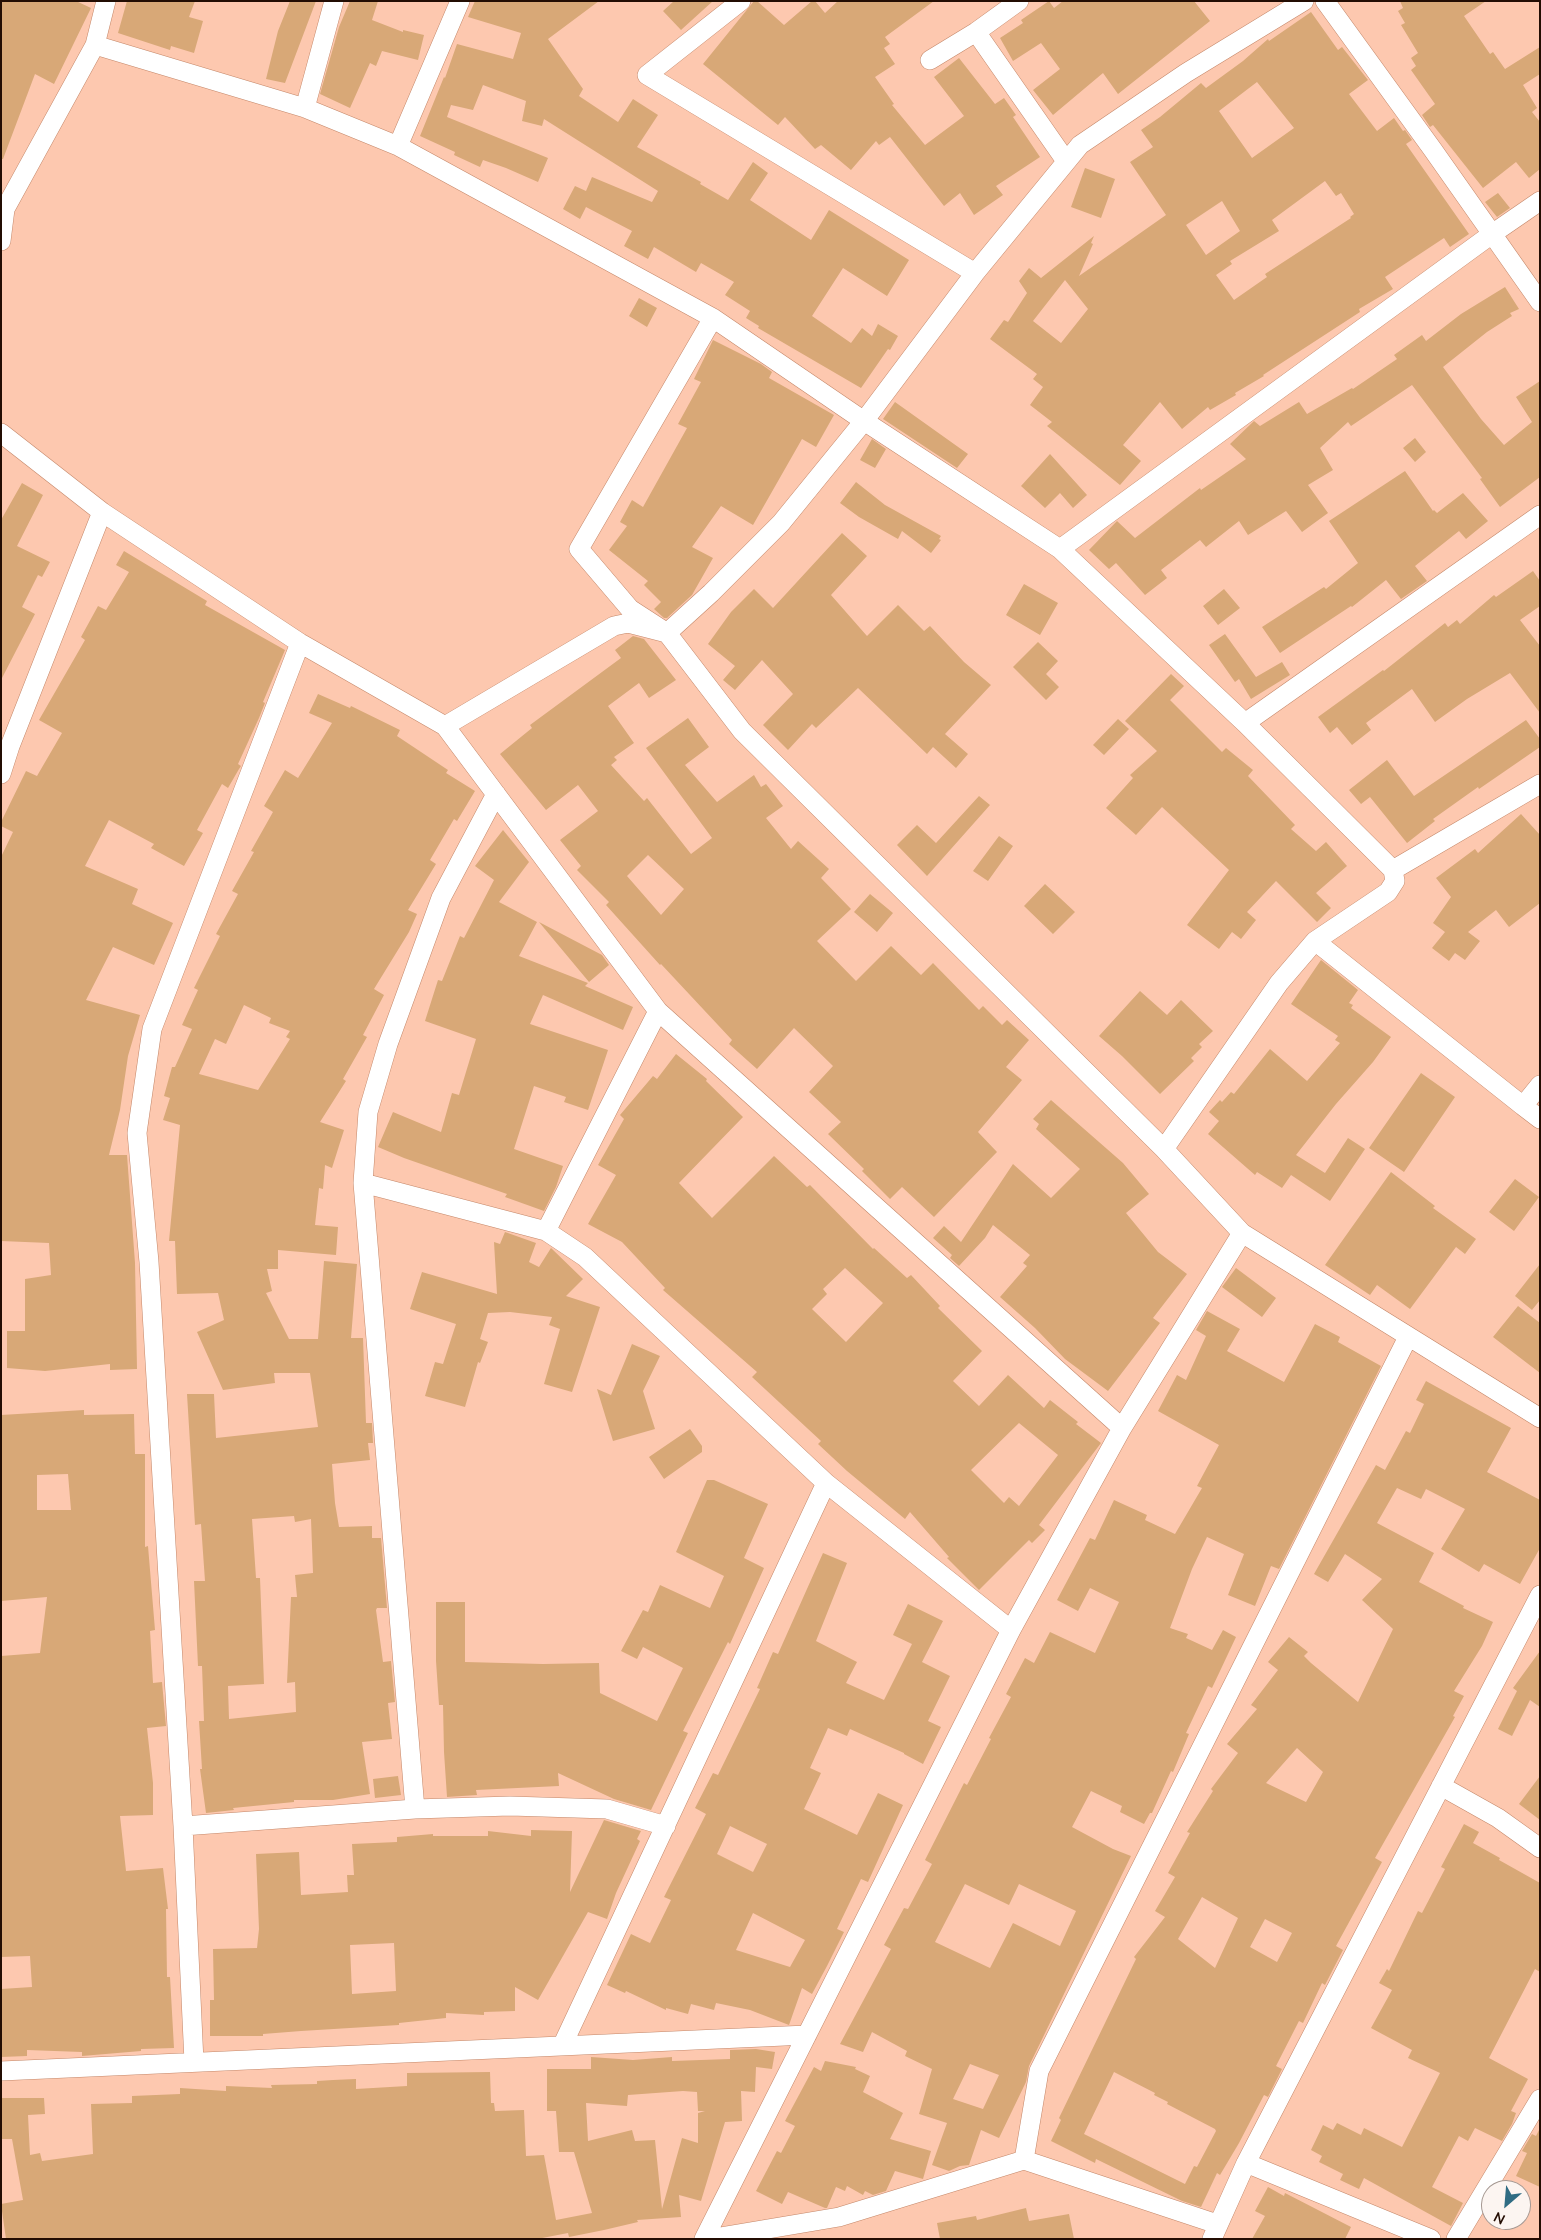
<!DOCTYPE html>
<style>
body{margin:0}
#map{position:relative;width:1541px;height:2240px;overflow:hidden;background:#fdc8af;font-family:"Nunito Sans",sans-serif}
canvas{display:block}
.frame{position:absolute;inset:0;border:2px solid #230d03;pointer-events:none}
.north{position:absolute;left:1481px;top:2180px;width:50px;height:50px;box-sizing:border-box;background:#fcf5f1;border:1px solid #a59892;border-radius:50%;rotate:207deg;font-size:14px;font-weight:700;line-height:20px;text-align:center;color:#230d03}
.north::after{content:'';display:block;margin:auto;width:18px;height:22px;background:#306c83;clip-path:polygon(50% 0,100% 100%,50% 72%,0 100%)}
</style>
<div id="map">
<canvas width="1541" height="2240"></canvas>
<div class="frame"></div>
<div class="north">N</div>
</div>
<script>
const g = document.querySelector('canvas').getContext('2d');
g.lineJoin = 'round';
function paint(path, color) {
  g.fillStyle = color;
  g.fill(path, 'evenodd');
}
function trace(path, color, width, dash) {
  g.strokeStyle = color;
  g.lineWidth = width;
  g.lineCap = dash ? 'butt' : 'round';
  g.setLineDash(dash || []);
  g.stroke(path);
}
paint(new Path2D(`
 M1 1H76L91 8 54 84 35 74 3 159H1Z
 M127 1H195L189 17 203 21 194 53 171 46 170 50 118 33Z
 M290 1H316L285 83 266 79 278 31Z
 M350 1H378L372 20 403 32V30L424 35 418 60 382 51 376 66 370 63 350 108 320 94 339 27Z
 M475 1H599L548 39 583 89 579 96 618 122 633 99 658 115 637 147 701 182 700 184 728 200 753 162 768 173 750 200 811 240 829 210 909 260 887 296 843 268 812 316 851 343 862 328 872 336 878 324 898 336 890 350 888 349 861 388 758 328 759 326 746 318 750 311 725 295 734 282 701 263 696 272 654 247 648 259 624 246 632 231 586 207 580 219 563 209 575 186 586 191 592 177 652 202 658 191 544 119 542 126 522 121 526 101 483 85 473 110 451 105 447 117 548 158 538 182 506 168 483 160 480 167 454 155 455 152 420 136 444 77 445 78 457 44 513 59 521 33 468 17Z
 M674 1H713L681 30 663 11Z
 M754 1H757L784 25 812 1H815L825 13 838 1H934L885 37 890 44 884 48 895 64 875 77 894 104 892 105 925 145 964 116 934 77 959 58 995 104 1004 98 1016 115 1013 117 1040 157 996 186 1003 195 974 215 960 193 944 206 890 137 879 145 876 141 851 170 821 145 815 149 785 117 778 125 703 64Z
 M1049 1 1054 8 1063 1H1194L1210 21 1118 94 1103 73 1053 115 1033 90 1060 69 1041 43 1013 61 1000 38 1023 23 1021 20Z
 M1400 1H1486L1464 16 1490 54 1493 52 1505 69 1540 47V74L1523 85 1537 108 1532 112 1540 122V169L1529 178 1516 162 1483 188 1433 125 1430 127 1422 115 1435 104 1411 70 1416 66 1411 58 1418 53 1401 25 1405 23 1398 11 1403 8Z
 M1311 12 1338 50 1342 47 1368 80 1349 94 1377 131 1394 118 1403 131 1405 130 1412 140 1406 144 1469 234 1450 247 1444 238 1385 277 1393 289 1359 309 1360 312 1263 375 1264 376 1235 393 1236 395 1210 410 1208 407 1182 429 1160 402 1123 445 1141 461 1120 485 1047 426 1052 422 1030 405 1043 387 1033 379 1037 374 990 339 1004 320 1008 322 1027 293 1019 281 1029 268 1041 278 1094 236 1091 243 1093 244 1079 276 1166 215 1130 162 1153 147 1141 130 1160 117 1201 83 1206 88 1243 61 1268 39 1269 41ZM1257 82 1294 128 1252 158 1219 111ZM1325 181 1336 196 1341 193 1354 214 1350 217 1351 218 1265 274 1267 277 1234 300 1216 275 1232 264 1230 261 1279 231 1272 220ZM1222 201 1240 231 1206 255 1186 225ZM1065 280 1088 309 1061 343 1033 321Z
 M1085 168 1115 179 1101 218 1071 207Z
 M1498 193 1510 208 1497 217 1485 202Z
 M1505 287 1519 309 1510 313 1512 316 1487 332 1443 367 1481 419 1504 445 1532 422 1516 397 1540 381V477L1500 507 1480 479 1482 478 1412 385 1351 426 1348 422 1320 448 1333 470 1308 485 1328 513 1302 532 1286 511 1248 535 1239 521 1206 547 1200 540 1161 570 1167 578 1145 595 1116 563 1109 569 1089 550 1117 521 1135 538 1200 488 1201 490 1246 459 1230 444 1254 421 1260 426 1299 402 1307 414 1352 388 1353 389 1397 359 1394 355 1422 335 1426 341 1461 314Z
 M639 298 657 308 647 327 629 316Z
 M713 340 761 364 772 372 769 378 834 415 816 447 802 439 753 525 721 506 692 547 713 558 692 595 667 618H664L654 609 661 602 644 585 648 581 609 550 627 526 620 522 632 500 643 507 687 428 678 424 701 382 694 379Z
 M895 402 968 454 957 468 883 419Z
 M1415 438 1426 452 1415 462 1403 448Z
 M872 439 886 449 875 468 860 460Z
 M1050 454 1087 495 1073 508 1060 493 1045 508 1021 486Z
 M1405 471 1433 511 1434 510 1437 513 1463 493 1488 521 1466 539 1459 531 1415 566 1427 581 1401 599 1386 580 1352 607 1351 606 1280 653 1262 627 1324 587 1326 589 1358 563 1329 521Z
 M856 482 885 505 941 536 939 539 941 540 931 553 902 531 898 539 859 517 840 503Z
 M22 483 43 495 17 546 50 562 42 577 38 575 22 607 35 614 1 680V520Z
 M842 533 867 556 831 595 867 636 898 605 924 631 930 626 964 662 991 685 945 734 968 754 956 768 933 747 927 754 858 688 816 728 812 724 788 750 763 725 793 694 762 660 735 690 723 680 735 666 708 644 731 612 754 589 773 608Z
 M124 551 207 601 205 605 285 650 263 702 265 703 259 718 238 764 241 766 239 769 228 788 222 784 197 830 203 833 184 866 151 848 154 844 109 820 85 866 138 889 132 904 173 923 154 965 113 947 86 1000 140 1015 128 1056 120 1110 109 1155H127L135 1263 137 1369 110 1370V1364L45 1371 7 1368V1331H25V1279L51 1275 49 1243 1 1241V857L13 832 1 826V822L26 771 37 776 62 733 39 720 85 640 81 637 98 606 106 610 129 572 116 565Z
 M1533 571 1540 581V606L1520 620 1540 646V713L1510 673 1467 699 1435 722 1412 689 1366 723 1371 730 1352 745 1337 727 1330 733 1318 717 1383 670 1384 671 1445 623 1448 627 1457 620 1460 624 1494 595 1496 597Z
 M1024 584 1058 603 1040 635 1006 615Z
 M1224 589 1240 608 1218 625 1203 606Z
 M1225 634 1256 677 1282 662 1290 675 1251 699 1239 679 1235 682 1209 645Z
 M633 636 644 639 676 680 649 698 639 683 608 706 634 743 614 757 617 760 611 765 644 801 647 798 691 854 712 838 646 748 688 718 709 747 685 765 717 802 754 775 761 787 766 784 783 806 766 818 791 849 798 841 829 869 821 878 851 909 817 941 856 981 891 946 921 975 933 963 979 1010 983 1006 1002 1025 1007 1020 1029 1040 1006 1067 1022 1080 978 1132 997 1152 934 1217 902 1187 890 1199 862 1171 864 1169 828 1134 841 1122 809 1092 833 1066 794 1028 757 1069 729 1044 732 1040 661 964 660 965 606 905 609 902 577 870 581 866 560 840 598 811 578 785 546 810 500 754 532 728 530 725 621 658 615 650ZM648 855 684 889 661 915 627 876Z
 M1038 642 1058 661 1046 674 1059 687 1046 700 1013 667Z
 M1171 674 1184 686 1170 700 1222 752 1226 748 1253 770 1248 776 1295 825 1291 829 1316 851 1326 842 1347 866 1316 893 1331 908 1317 922 1276 881 1247 912 1256 920 1241 939 1232 932 1219 949 1187 925 1229 870 1162 807 1136 835 1106 808 1133 778 1130 775 1157 751 1125 721Z
 M318 694 350 708 351 706 400 730 397 736 448 770 446 773 475 791 457 821 454 819 430 860 436 864 408 910 417 914 409 932 374 989 384 995 363 1035 367 1037 343 1079 346 1081 320 1122 344 1130 332 1168 325 1165 323 1189 319 1188 315 1225 338 1227 336 1255 278 1250V1269H267L272 1291 266 1293 289 1339H318L324 1261 357 1264 351 1338H363L366 1423H372L373 1443H368L370 1460 332 1464 335 1503 339 1527 372 1526V1538H381L387 1608H377L376 1610 383 1662 391 1661 395 1702 388 1703 392 1739 362 1742 370 1794 333 1800H294V1802L233 1808 234 1810 206 1813 200 1769H202L199 1721H204L202 1666H198L194 1581H205L201 1524 195 1525 187 1394H214L216 1438 318 1427 310 1373H274L275 1383 223 1390 197 1332 224 1320 218 1293 177 1294 175 1241H169L180 1125 163 1120 170 1098 164 1096 172 1067H175L192 1029 182 1025 198 990 194 988 220 936 216 934 238 894 232 891 254 852 251 851 273 812 264 806 285 770 298 778 332 723 309 713ZM244 1005 271 1018 269 1023 290 1031 286 1037 290 1039 258 1090 199 1074 215 1039 226 1044ZM294 1516 295 1522 311 1519 313 1573 295 1575 297 1597H291L287 1683 295 1682 296 1712 229 1719 228 1686 264 1684 260 1578H256L252 1519Z
 M1118 719 1129 729 1104 755 1093 745Z
 M1526 720 1540 739V747L1479 789 1478 787 1433 819 1435 821 1407 843 1370 797 1361 804 1349 790 1387 760 1414 796Z
 M979 796 990 805 927 876 897 845 917 825 936 843Z
 M1521 814 1540 835V903L1509 927 1496 910 1468 932 1480 941 1465 960 1455 953 1449 961 1432 948 1445 932 1433 923 1451 897 1436 878 1475 849 1478 853Z
 M503 830 529 862 499 902 537 922 519 956 588 983 585 986 633 1007 623 1030 543 995 530 1024 608 1050 588 1110 564 1102 566 1097 534 1086 514 1149 563 1166 556 1187 544 1211 505 1197 507 1194 404 1158 378 1147 393 1112 441 1132 452 1093 459 1095 476 1039 425 1021 438 980 442 981 460 936 464 938 494 880 475 866Z
 M999 836 1013 846 988 881 973 871Z
 M1045 884 1075 912 1053 934 1024 906Z
 M870 894 893 913 877 932 854 912Z
 M539 922 602 955 609 965 589 982Z
 M1321 960 1358 990 1349 1003 1353 1005 1351 1008 1391 1037 1373 1062 1336 1104 1296 1155 1325 1173 1348 1138 1365 1149 1330 1201 1291 1175 1282 1188 1257 1172 1255 1175 1208 1134 1219 1121 1209 1112 1220 1100 1222 1102 1231 1092 1234 1094 1270 1049 1307 1081 1340 1043 1335 1040 1338 1036 1291 1004Z
 M1140 991 1167 1015 1181 1000 1213 1031 1199 1044 1202 1047 1191 1058 1194 1061 1160 1094 1122 1056 1099 1036Z
 M676 1054 707 1079 706 1081 743 1117 679 1183 712 1218 774 1156 807 1187 810 1185 873 1249 874 1248 907 1278 911 1275 940 1306 938 1308 982 1351 953 1381 979 1406 1008 1375 1044 1408 1050 1400 1078 1422 1076 1424 1101 1443 1039 1525 1045 1530 1032 1543 1029 1540 979 1590 947 1558 949 1557 910 1512 905 1519 847 1471 818 1444 821 1441 752 1377 757 1372 663 1290 665 1288 622 1242 588 1224 616 1175 598 1165 624 1119 620 1115 653 1076 657 1079ZM845 1268 883 1303 846 1342 812 1309 827 1294 823 1289ZM1019 1423 1058 1455 1019 1506 1009 1497 1004 1503 971 1470Z
 M1421 1073 1455 1097 1404 1172 1369 1148Z
 M1051 1100 1123 1163 1149 1194 1126 1213 1158 1252 1187 1274 1153 1318 1160 1323 1108 1391 1065 1359 1035 1328 1000 1297 1027 1266 1023 1263 1030 1255 993 1225 985 1238 959 1266 950 1258 952 1255 933 1238 944 1226 961 1242 1013 1164 1051 1198 1080 1169 1036 1129 1039 1124 1033 1119Z
 M1391 1172 1435 1206 1433 1208 1476 1239 1465 1254 1456 1247 1410 1309 1377 1285 1370 1295 1325 1265Z
 M1515 1179 1539 1197 1514 1231 1489 1212Z
 M505 1232 536 1243 529 1262 539 1267 551 1248 583 1279 566 1296 600 1307 572 1392 544 1384 560 1329 549 1325 552 1317 510 1312 488 1313 480 1339 488 1342 480 1363 478 1362 465 1407 425 1396 435 1362 443 1364 456 1324 410 1309 422 1272 497 1294 494 1242 500 1244Z
 M1540 1264V1300L1532 1310 1515 1296Z
 M1236 1268 1276 1298 1262 1317 1222 1287Z
 M1518 1306 1540 1323V1373L1493 1337Z
 M1207 1311 1240 1329 1227 1351 1284 1382 1315 1324 1340 1337 1338 1342 1381 1366 1279 1569 1271 1566 1255 1606 1228 1595 1244 1554 1207 1537 1192 1569 1170 1628 1188 1634 1186 1638 1212 1650 1223 1630 1236 1637 1212 1688 1208 1686 1186 1733 1189 1734 1173 1772 1171 1771 1152 1813H1150L1144 1824 1120 1812 1122 1806 1091 1791 1072 1827 1113 1849 1131 1856 1029 2066 1026 2082 999 2138 981 2130 969 2165 960 2166 949 2171 932 2165 947 2123 919 2114 932 2069 905 2056 907 2051 872 2032 863 2052 840 2044 891 1949 884 1945 904 1908 908 1909 932 1864 925 1860 964 1783 967 1785 991 1739 989 1738 1011 1697 1006 1694 1025 1658 1034 1663 1050 1632 1095 1653 1119 1602 1090 1588 1078 1611 1057 1600 1090 1538 1095 1540 1114 1500 1147 1515 1145 1520 1175 1534 1202 1488 1197 1486 1219 1445 1158 1411 1177 1375 1186 1380 1206 1336 1196 1330ZM965 1884 1009 1905 1019 1884 1076 1911 1060 1946 1013 1923 990 1968 935 1942ZM970 2064 999 2075 983 2109 953 2099Z
 M632 1344 660 1356 643 1391 655 1429 613 1441 597 1389 611 1395Z
 M1426 1381 1511 1428 1487 1472 1540 1500V1548L1520 1584 1484 1564 1479 1572 1441 1549 1465 1509 1426 1489 1421 1499 1397 1488 1377 1523 1434 1553 1419 1582 1464 1606 1463 1608 1493 1622 1482 1646 1454 1691 1464 1696 1453 1716 1455 1717 1375 1858 1382 1862 1336 1946 1343 1950 1325 1985 1322 1983 1303 2023 1299 2021 1276 2066 1282 2069 1268 2097 1264 2095 1239 2143 1220 2175 1217 2173 1201 2207 1182 2201 1096 2159 1095 2163 1051 2141 1061 2120 1059 2118 1136 1959 1134 1957 1165 1917 1155 1911 1175 1877 1168 1873 1190 1833 1187 1832 1213 1791 1211 1789 1238 1753 1227 1744 1257 1709 1251 1705 1278 1670 1268 1662 1289 1637 1308 1652 1304 1656 1311 1663 1358 1702 1393 1629 1362 1600 1382 1579 1345 1554 1328 1582 1314 1574 1376 1465 1385 1470 1406 1431 1410 1433 1424 1404 1416 1400ZM1297 1748 1323 1772 1306 1802 1266 1783ZM1202 1897 1238 1918 1215 1968 1178 1939ZM1265 1919 1292 1933 1277 1962 1250 1947ZM1114 2072 1155 2093 1154 2095 1168 2102 1167 2104 1215 2129 1216 2131 1197 2167 1194 2166 1185 2184 1084 2134Z
 M84 1410V1415L134 1414 135 1454H145V1547L148 1546 155 1630 150 1631 153 1683 162 1682 166 1726 147 1728 153 1783V1815L120 1816 126 1871 163 1868 168 1909H166L167 1977H170L174 2048 141 2049V2051L82 2056V2052L27 2050V2056L1 2057V1989L32 1987 30 1956 1 1957V1656L40 1653 47 1597 1 1601V1415ZM68 1474 71 1510H37V1475Z
 M690 1429 702 1446V1452L664 1479 649 1457Z
 M707 1480H714L768 1504 744 1558 764 1568 730 1644 728 1642 683 1731 688 1733 651 1810 614 1799 558 1773 559 1786 476 1790 477 1795 447 1797 444 1752 443 1705H439L436 1661V1602H465V1662L543 1664 599 1663 600 1693 657 1721 683 1668 643 1647 637 1659 621 1651 643 1610 648 1612 660 1585 710 1608 724 1576 676 1552Z
 M823 1553 847 1563 816 1641 857 1662 846 1683 884 1700 912 1644 893 1635 908 1604 943 1621 922 1662 950 1676 928 1721 941 1727 923 1764 904 1754V1753L850 1729 847 1736 828 1728 810 1768 821 1773 804 1809 857 1835 878 1793 903 1805 868 1882 861 1879 837 1929 844 1932 827 1966 812 1994 802 1988 789 2025 750 2010 716 2003 714 2010 691 2004 688 2014 666 2008V2010L626 1991 625 1993 607 1985 631 1934 650 1943 671 1900 664 1897 706 1814 695 1808 713 1773 718 1775 760 1689 757 1688 773 1652 778 1654ZM730 1826 767 1844 753 1872 717 1854ZM753 1913 805 1940 790 1967 736 1950Z
 M1540 1651V1707L1530 1700 1512 1736 1498 1729 1517 1691 1513 1688Z
 M398 1776 401 1795 375 1798 373 1779Z
 M1540 1776V1820L1519 1804Z
 M604 1820 641 1831 637 1839 640 1841 616 1893 607 1919 588 1912 538 2000 515 1987V2011L484 2012V2015L446 2013V2018L399 2023V2025L301 2031 263 2034V2036H210V2000H214L213 1949 257 1948 259 1929 256 1854 299 1852 301 1895 348 1892 347 1875H354L352 1844 397 1842V1837L433 1834V1836H488V1831L531 1836V1830L572 1831 570 1892ZM394 1943 396 1991 352 1994 350 1945Z
 M1464 1824 1479 1832 1473 1843 1500 1858 1499 1860 1540 1883V1972L1535 1969 1489 2058 1528 2079 1511 2111 1516 2113 1512 2124 1502 2141 1475 2128 1468 2141 1459 2136 1432 2187 1463 2203 1451 2226 1364 2178 1359 2189 1340 2180 1343 2174 1319 2162 1322 2156 1311 2150 1323 2125 1333 2130 1337 2123 1361 2135 1364 2128 1402 2147 1440 2073 1408 2058 1412 2050 1371 2028 1392 1990 1379 1983 1387 1969 1389 1971 1418 1911 1422 1913 1445 1869 1441 1867Z
 M756 2049 775 2052 772 2069 756 2067 755 2092 741 2091 742 2121 725 2122 701 2201 679 2195 681 2217 637 2220 638 2222 604 2230 569 2237 568 2233 537 2239H6L1 2204 23 2200 12 2139H1V2098H44L45 2114 28 2115 30 2155 40 2153 42 2161 93 2154 91 2104 132 2103V2096L180 2094V2088L226 2091V2086L272 2088 271 2085 317 2084V2081L333 2080 356 2079V2089L407 2086V2073L490 2072 491 2103H494L495 2111 524 2110 526 2156 544 2155 556 2220 592 2213 574 2152H559L556 2111H547V2069H591V2057L633 2060 672 2057V2061L730 2059V2050ZM683 2091 697 2092 698 2111H705L698 2113V2143L682 2138 662 2209 655 2140 635 2141 632 2130 588 2141 586 2103 627 2106 628 2095Z
 M825 2061 856 2067 855 2069 870 2076 863 2092 903 2113 890 2139 931 2151 923 2179 895 2171 886 2191 873 2195 865 2191 863 2195 847 2186 845 2191 836 2187 827 2208H825L788 2192 782 2204 756 2191 777 2151 781 2153 795 2126 785 2121 814 2067 821 2071Z
 M1540 2128V2187L1516 2176 1527 2153 1522 2151 1532 2134 1536 2136Z
 M1268 2187 1284 2196 1285 2193 1351 2227 1345 2239H1252L1265 2216 1255 2211Z
 M1026 2208 1029 2221 1069 2214 1074 2239H940L937 2223 976 2216 977 2220Z`), '#d8a877');
const street = new Path2D(`
 M741 1 647 75 975 273
 M1325 1 1433 150 1540 302
 M976 32 1066 161
 M95 45 305 108 398 146 713 318 864 421 1060 549 1245 723 1393 870 1395 881 1388 892 1315 941 1279 983 1164 1149
 M930 60 976 32 1019 1
 M305 108 334 1
 M398 146 460 1
 M1 241 5 209 95 45 106 1
 M713 318 579 549 630 609 667 633 711 593 781 523 864 421 975 273 1080 145 1186 73 1304 1
 M1 433 102 512 300 643 445 726 658 1011 1122 1428
 M1060 549 1492 234 1540 201
 M1245 723 1540 515
 M445 726 614 626 628 623 667 633 742 731 1164 1149 1242 1233 1540 1418
 M1 774 10 746 102 512
 M1393 870 1540 784
 M1315 941 1523 1106 1540 1085
 M1523 1106 1540 1119
 M363 1183 546 1231 585 1257 826 1483 1011 1630
 M546 1231 658 1011
 M1441 1786 1498 1818 1540 1848
 M415 1809 363 1183 368 1112 388 1044 441 898 496 794
 M183 1826 415 1809 510 1806 607 1809 666 1826
 M563 2044 826 1483
 M194 2062 183 1826 149 1262 137 1133 152 1029 300 643
 M1 2071 807 2035
 M1024 2160 1039 2071 1408 1337
 M1246 2163 1431 2239
 M704 2239 1011 1630 1122 1428 1242 1233
 M708 2239 839 2217 1024 2160 1217 2224
 M1212 2239 1246 2163 1540 1595
 M1456 2239 1540 2099`);
trace(street, '#c48769', 20);
trace(street, '#fff', 19);
</script>
